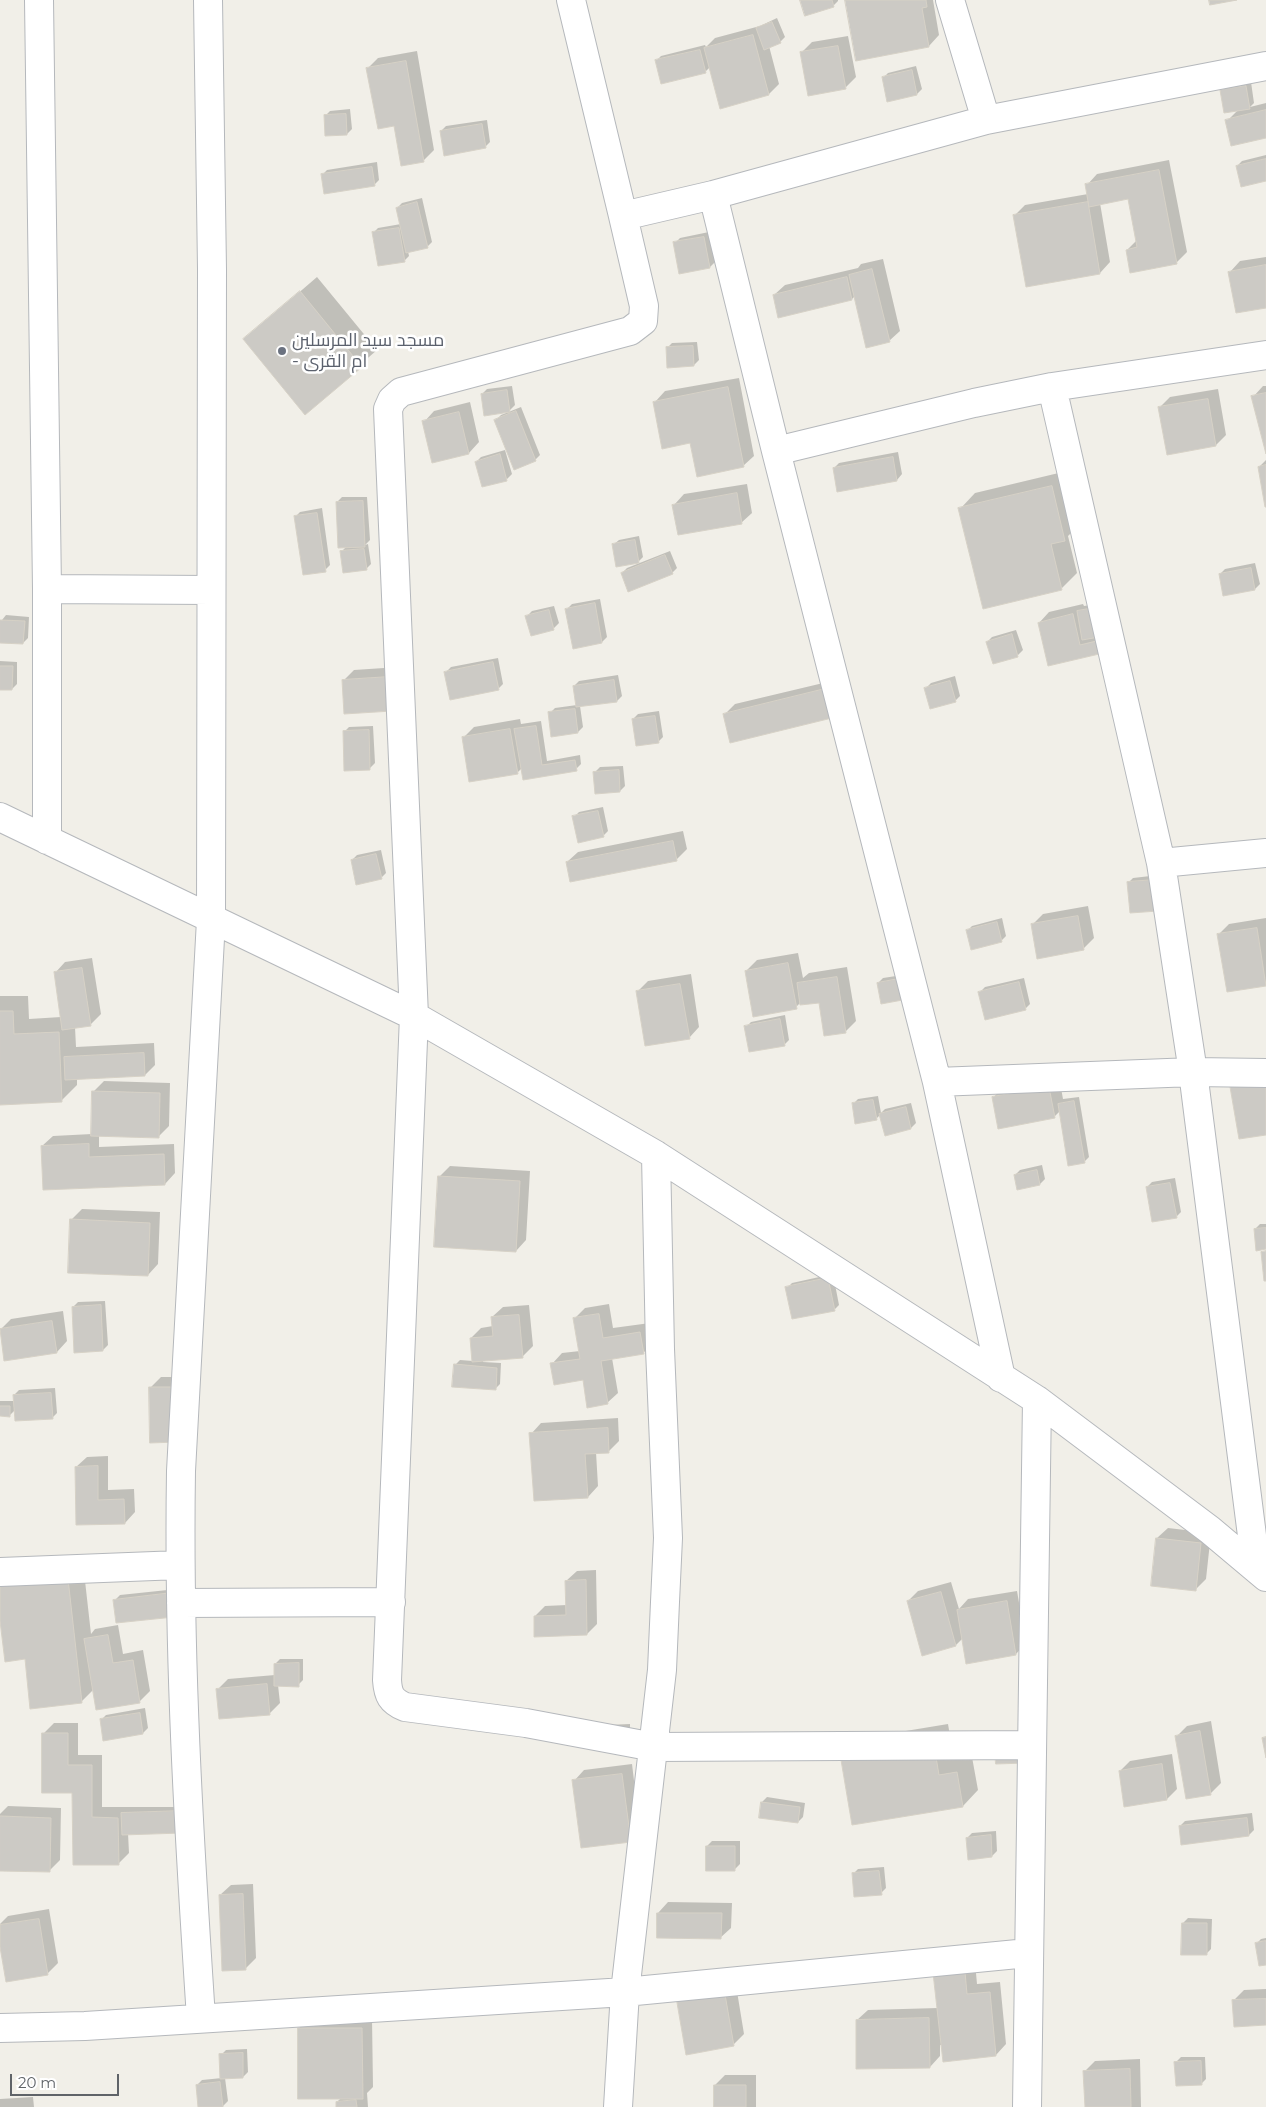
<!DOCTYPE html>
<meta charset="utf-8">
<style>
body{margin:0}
#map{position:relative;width:1266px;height:2107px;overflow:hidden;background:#f1efe8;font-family:Montserrat,sans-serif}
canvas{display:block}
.scale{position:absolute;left:10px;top:2074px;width:109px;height:22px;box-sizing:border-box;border:2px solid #5f6368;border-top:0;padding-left:6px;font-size:15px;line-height:18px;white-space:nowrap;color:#5f6368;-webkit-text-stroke:4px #fff;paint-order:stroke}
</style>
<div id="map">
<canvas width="1266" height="2107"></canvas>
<div class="scale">20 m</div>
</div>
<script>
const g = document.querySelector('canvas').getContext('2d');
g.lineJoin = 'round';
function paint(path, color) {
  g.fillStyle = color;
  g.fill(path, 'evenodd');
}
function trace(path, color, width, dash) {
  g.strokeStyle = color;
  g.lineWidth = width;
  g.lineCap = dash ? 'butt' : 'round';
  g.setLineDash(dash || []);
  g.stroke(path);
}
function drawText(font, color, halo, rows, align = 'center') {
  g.font = font + ' Montserrat,Cairo,sans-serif';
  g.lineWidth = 5;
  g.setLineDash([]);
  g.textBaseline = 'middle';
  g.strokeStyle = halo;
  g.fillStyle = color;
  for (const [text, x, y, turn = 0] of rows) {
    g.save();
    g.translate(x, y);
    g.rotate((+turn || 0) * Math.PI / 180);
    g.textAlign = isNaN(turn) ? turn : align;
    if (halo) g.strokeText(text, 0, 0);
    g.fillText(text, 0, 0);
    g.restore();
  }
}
paint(new Path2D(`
 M802 0H838V1L833 6Z
 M846 0H933L939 35 929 46 857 59Z
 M777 18 785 37 780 42 769 46 779 84 769 94 710 67 705 72 656 61 661 56 705 45 706 47 715 38 760 26Z
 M848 36 856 77 846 87 801 53 812 42Z
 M417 51 434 150 423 161 395 125 368 68 378 58Z
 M916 66 922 89 917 94 883 78 888 73Z
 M1251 82 1254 103 1250 107 1266 103V137L1227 121 1238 110 1222 91 1227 86Z
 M350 109 352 129 347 134 325 116 330 111Z
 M487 120 490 142 485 147 441 131 446 126Z
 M1266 155V179L1237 166 1242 161Z
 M1169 160 1187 252 1176 263 1127 250 1137 240 1129 198 1100 203 1110 262 1100 273 1027 286 1015 215 1025 205 1088 194 1087 185 1097 174Z
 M377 162 379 180 374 185 322 175 327 170Z
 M422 198 432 242 427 247 408 251 409 256 404 261 373 233 378 228 401 224 397 208 402 203Z
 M709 232 715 262 710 267 675 243 680 238Z
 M1266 257V307L1230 272 1240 261Z
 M883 259 900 331 889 341 855 296 852 299 774 295 785 285 858 268 861 264Z
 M317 277 377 350 305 413 245 339Z
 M697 342 699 360 694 365 667 348 672 343Z
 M739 378 754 456 743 466 691 442 655 402 665 391Z
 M512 386 515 405 509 411 482 394 487 389Z
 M1263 386H1266V449L1253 397Z
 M1218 389 1226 435 1216 445 1160 407 1170 397Z
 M470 402 479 442 469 453 433 461 424 422 434 411Z
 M521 407 540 455 535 460 496 420 501 415Z
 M505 450 512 474 507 479 476 462 481 457Z
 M898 452 902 474 897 480 838 490 834 468 839 463Z
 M1266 460V506L1259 467Z
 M1067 471 1080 524 1068 536 1077 573 1061 589 960 509 975 493Z
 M747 484 752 513 741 523 674 505 684 494Z
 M342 497H367L370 540 365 545 368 544 371 564 366 569 341 552 347 546 337 502Z
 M322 508 330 565 325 570 295 517 300 512Z
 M639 536 643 557 638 562 613 545 619 540Z
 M670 551 677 568 672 573H622L627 568Z
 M1255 563 1260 584 1255 589 1220 574 1225 569Z
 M600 599 607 637 602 642 567 609 572 604Z
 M1104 603 1122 639 1049 664 1039 623 1049 612 1083 604 1084 606Z
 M554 606 559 623 554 628 532 634 527 616 532 611Z
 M6 615 29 617 28 638 23 643 2 620Z
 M1016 630 1023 650 1018 655 987 642 992 637Z
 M498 658 503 684 498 689 446 672 451 667Z
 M0 661 17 662V684L12 689H0Z
 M399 667 402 699 343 681 354 670Z
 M618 675 622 696 617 701 580 706 583 727 578 732 550 713 555 708 577 705 574 686 579 681Z
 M955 676 960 696 955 701 926 688 931 683Z
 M840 679 846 706 724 715 735 704Z
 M659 711 663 737 658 742 633 719 638 714Z
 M520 719 521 724 541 721 547 761 580 755 581 764 576 769 522 768 518 772 463 738 474 727Z
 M373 726 375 763 370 768 344 732 349 727Z
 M623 766 625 786 620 791 595 772 600 767Z
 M603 807 608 831 603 836 574 817 579 812Z
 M683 831 687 849 676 860 567 862 578 852Z
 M381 850 386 873 381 878 352 860 357 855Z
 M1159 875 1162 905 1128 883 1133 878Z
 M1088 906 1094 938 1083 949 1033 924 1043 914Z
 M1002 918 1006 936 1001 941 967 931 972 926Z
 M1266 918V985L1228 991 1219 934 1229 924Z
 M798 953 803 978 809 973 847 967 856 1021 845 1032 820 1001 801 1002 796 1007 746 971 757 960Z
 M92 958 101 1014 90 1025 75 1027 76 1047 154 1043 155 1065 145 1075 77 1078V1085L61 1101 0 1103V996H28L29 1019 61 1017 55 973 65 962Z
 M691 974 699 1027 689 1038 637 992 648 981Z
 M909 974 913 992 878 983 883 978Z
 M1024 978 1030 1004 1025 1009 980 992 985 987Z
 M785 1015 789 1040 784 1045 746 1027 751 1022Z
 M1059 1077 1063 1099 1079 1097 1089 1157 1084 1162 1060 1111 1054 1117 993 1098 1003 1087Z
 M104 1081 170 1083 169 1126 159 1136 99 1135V1147L174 1144 175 1173 165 1184 42 1146 53 1136 92 1134 93 1092Z
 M878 1096 881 1113 885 1109 911 1103 916 1123 911 1128 880 1115 876 1119 853 1104 858 1099Z
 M1042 1165 1045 1179 1040 1184 1018 1189 1015 1175 1020 1170Z
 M450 1166 530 1171 526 1240 516 1251 439 1177Z
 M1175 1178 1181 1212 1176 1217 1147 1187 1152 1182Z
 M82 1209 160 1212 158 1264 148 1275 71 1220Z
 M1260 1224H1266V1248L1255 1229Z
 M833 1274 839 1305 834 1310 787 1288 792 1283Z
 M105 1301 108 1345 103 1350 73 1307 78 1302Z
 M609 1304 613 1328 650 1323 654 1343 643 1353 612 1358 618 1393 607 1403 584 1379 552 1364 562 1353 580 1351 575 1318 585 1308Z
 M529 1305 533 1346 522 1357 483 1360V1362L501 1363 500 1384 495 1389 455 1365 460 1360 473 1361 471 1338 481 1328 493 1326 492 1317 503 1307Z
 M63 1311 67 1341 57 1352 0 1330 11 1319Z
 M161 1377H187L188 1430 150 1388Z
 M55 1388 57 1413 52 1418 15 1410 10 1415H0V1401H15L14 1395 19 1390Z
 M618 1418 619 1441 609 1451 596 1452 598 1486 588 1497 531 1434 541 1423Z
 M108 1456V1490L134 1489 135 1512 125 1523H77L76 1467 87 1457Z
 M1168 1528 1211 1533 1206 1579 1195 1590 1157 1538Z
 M83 1563 91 1634 95 1629 118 1625 123 1654 143 1650 150 1691 139 1702 93 1690 81 1702 26 1658 0 1611V1584Z
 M596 1570 597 1624 587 1634 535 1616 545 1606 567 1605 566 1581 577 1571Z
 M951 1582 959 1609 968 1599 1017 1591 1026 1643 1016 1654 963 1638 956 1645 908 1601 918 1591Z
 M177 1589 179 1611 115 1600 120 1595Z
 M280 1659H303V1680L298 1685H278L280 1703 269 1714 218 1689 228 1679 275 1675V1664Z
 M145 1708 148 1728 143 1733 101 1720 106 1715Z
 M1211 1721 1221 1783 1211 1793 1177 1736 1187 1726Z
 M54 1723H78V1755H102V1807H186L128 1833 129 1853 118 1864 74 1792 44 1733Z
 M630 1724V1745L607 1725Z
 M948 1724 954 1760 972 1757 978 1790 963 1806 857 1739Z
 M1172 1754 1177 1789 1167 1799 1126 1806 1120 1771 1130 1761Z
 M632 1764 640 1830 582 1847 574 1781 584 1770Z
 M767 1797 805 1803 803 1817 798 1822 762 1802Z
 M8 1806 61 1808 60 1860 49 1871 0 1870V1814Z
 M1252 1813 1254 1830 1249 1835 1180 1826 1185 1821Z
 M996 1831 997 1851 992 1856 967 1838 972 1833Z
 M712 1841H740V1864L735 1869 707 1846Z
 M884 1867 886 1888 881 1893 853 1874 858 1869Z
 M253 1884 256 1958 245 1969 220 1895 231 1885Z
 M668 1902 732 1903 731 1928 720 1938 658 1913Z
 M49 1909 58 1963 47 1974 0 1940V1924L8 1916Z
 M1188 1918 1212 1919 1211 1949 1206 1954 1183 1923Z
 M1266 1938V1964L1256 1944 1261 1939Z
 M974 1951 977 1984 1000 1982 1006 2044 996 2055 940 2045V2056L930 2067 857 2020 868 2010 938 2008Z
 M734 1973 744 2034 733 2045 687 2053Z
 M1266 1989V2024L1233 2001 1244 1990Z
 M309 2018H372L373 2087 367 2093 368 2107H337V2102L341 2098 299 2028Z
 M247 2049 248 2072 243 2077 225 2078 228 2101 222 2107H252H199L197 2085 202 2080 222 2078 221 2055 226 2050Z
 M1181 2057H1205L1206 2079 1201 2084 1176 2062Z
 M1140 2059 1141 2107H1086L1084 2072 1095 2061Z
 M725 2075H756V2107H715V2085Z
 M33 2097 34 2107H0V2099Z`), '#0003');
const building = new Path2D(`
 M800 0H832L834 7 805 16Z
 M845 0H926L927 7 922 8 929 47 856 61Z
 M1209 0H1237L1210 5Z
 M772 22 781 43 764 50 756 28Z
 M753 35 769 95 720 109 704 48Z
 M838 46 846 89 808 96 800 52Z
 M700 50 706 73 661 84 655 60Z
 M406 61 424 162 401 166 394 126 378 129 366 68Z
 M912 70 917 95 887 102 882 77Z
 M1246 86 1250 109 1224 113 1220 90Z
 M1266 110V138L1231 146 1225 120Z
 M346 114 347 135 325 136 324 115Z
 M482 124 486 148 444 156 440 131Z
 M1266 159V181L1241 187 1236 166Z
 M372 167 375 186 324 194 321 174Z
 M1159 170 1177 264 1130 273 1126 250 1137 247 1128 199 1089 207 1085 184Z
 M417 202 428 248 406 253 396 208Z
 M1088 202 1100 274 1026 287 1013 215Z
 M399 228 405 262 378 266 372 232Z
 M704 237 710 268 679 274 673 242Z
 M1266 265V308L1236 313 1228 272Z
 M872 269 890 342 866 348 849 275Z
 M847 277 852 300 778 318 773 295Z
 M300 291 362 367 305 415 243 339Z
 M693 346 694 366 667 368 666 347Z
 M728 387 744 467 697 477 690 443 662 449 653 402Z
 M507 390 510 412 484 416 481 394Z
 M1266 393V454L1251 396Z
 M1208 399 1216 446 1167 455 1158 407Z
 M516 411 536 461 514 470 494 420Z
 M459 412 469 454 432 463 422 421Z
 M500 454 507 481 482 487 475 462Z
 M893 457 897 481 837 492 833 468Z
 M1266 465V507H1265L1258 467Z
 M1052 486 1065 541 1051 544 1062 590 983 609 958 508Z
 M737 493 742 524 678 535 672 505Z
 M363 501 365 547 338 548 336 502Z
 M317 513 326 572 303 575 294 516Z
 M635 540 639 563 616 567 612 544Z
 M364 549 367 570 343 573 340 551Z
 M665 555 673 574 628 592 621 573Z
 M1251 568 1255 590 1223 596 1219 574Z
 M595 603 602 643 573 649 565 609Z
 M1100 607 1105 636 1082 640 1077 611Z
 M549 610 554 630 531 636 525 616Z
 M1073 614 1080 645 1109 638 1112 651 1048 666 1038 623Z
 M0 620 25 621 23 644 0 643Z
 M1012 634 1018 657 993 664 986 642Z
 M493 662 499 690 450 700 444 672Z
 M0 666H13L12 690H0Z
 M389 677 392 711 344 714 342 680Z
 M614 680 617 702 576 707 573 686Z
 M950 681 956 702 930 709 924 688Z
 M829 688 836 717 730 743 723 714Z
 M575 709 578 733 551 737 548 712Z
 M655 716 659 743 636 746 632 719Z
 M536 726 542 765 575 760 577 771 523 780 514 729Z
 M510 729 518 774 469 782 462 737Z
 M369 730 370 770 344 771 343 731Z
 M619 770 620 792 595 794 593 772Z
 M598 811 604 837 578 843 572 816Z
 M673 841 677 861 570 882 566 862Z
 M376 854 382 879 356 885 351 860Z
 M1155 880 1158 911 1130 913 1127 882Z
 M1078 916 1084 950 1037 959 1031 924Z
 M997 922 1002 942 971 950 966 930Z
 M1257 928 1266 986 1227 992 1217 934Z
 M788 963 797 1009 753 1017 745 971Z
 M82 968 91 1026 62 1030 54 972Z
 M837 977 846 1033 824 1036 819 1003 800 1005 797 983Z
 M904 978 908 999 881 1004 877 983Z
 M1019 982 1026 1010 985 1020 978 992Z
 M680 984 690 1039 645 1046 636 991Z
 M0 1011H13L14 1034 59 1032 62 1102 0 1105Z
 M780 1019 785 1046 749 1052 744 1026Z
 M144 1053 145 1076 65 1080 64 1057Z
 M1266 1074V1135L1239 1139 1229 1081Z
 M1049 1087 1055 1118 998 1129 992 1097Z
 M92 1091 160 1093 159 1138 91 1136Z
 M873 1100 877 1120 855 1124 852 1103Z
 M1074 1101 1085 1163 1068 1166 1058 1104Z
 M906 1107 911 1129 885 1136 879 1114Z
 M89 1144V1157L164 1154 165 1185 43 1190 41 1146Z
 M1037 1170 1040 1185 1017 1190 1014 1175Z
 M438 1176 520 1181 516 1252 434 1247Z
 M1170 1183 1177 1218 1152 1222 1146 1187Z
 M70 1219 150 1223 148 1276 68 1273Z
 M1266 1228V1249L1256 1251 1254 1229Z
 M1266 1251V1281H1264L1261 1252Z
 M828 1278 835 1311 792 1319 785 1287Z
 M101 1305 103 1351 74 1353 72 1307Z
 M599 1314 603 1338 640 1332 644 1354 601 1361 608 1404 587 1408 583 1380 554 1385 550 1363 580 1359 573 1318Z
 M519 1315 523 1358 472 1362 470 1338 493 1336 491 1317Z
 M52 1321 57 1353 4 1361 0 1329Z
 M454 1364 497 1368 496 1390 452 1387Z
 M149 1387H177V1442L150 1443Z
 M51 1393 53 1419 15 1421 13 1395Z
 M0 1406H10V1417L0 1416Z
 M608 1428 609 1453 585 1454 588 1498 534 1501 529 1433Z
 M98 1466V1500L124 1499 125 1524 76 1525 75 1467Z
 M1156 1538 1201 1543 1196 1591 1151 1586Z
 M68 1579 82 1703 30 1709 25 1659 5 1662 0 1621V1586Z
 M586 1580 587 1635 534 1637V1616L566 1615 565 1581Z
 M941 1592 956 1646 922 1656 907 1601Z
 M172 1593 174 1617 116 1623 113 1600Z
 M1007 1601 1016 1655 966 1664 957 1610Z
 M108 1635 113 1663 133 1660 140 1703 96 1710 84 1639Z
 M299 1663V1687L274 1686V1664Z
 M267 1684 270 1715 219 1719 216 1689Z
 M140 1713 143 1734 103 1741 100 1719Z
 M1200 1731 1211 1795 1186 1799 1175 1736Z
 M42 1733H68V1765H92V1817L118 1818 119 1865H73L72 1793H42Z
 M1266 1737V1758L1262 1738Z
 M933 1739 939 1775 957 1772 963 1807 852 1825 840 1754Z
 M994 1741 1026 1763 996 1764Z
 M1162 1764 1167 1800 1124 1807 1119 1771Z
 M622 1774 631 1842 581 1848 572 1780Z
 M761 1802 800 1807 798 1823 759 1818Z
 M182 1811V1833L122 1835 121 1813Z
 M0 1816 51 1818 50 1872 0 1871Z
 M1247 1818 1249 1836 1181 1845 1179 1826Z
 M991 1835 992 1857 968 1860 966 1838Z
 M706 1846H735V1871H706Z
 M879 1871 882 1895 854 1897 852 1873Z
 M243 1894 246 1970 222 1971 219 1895Z
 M657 1913H722L721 1939 657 1938Z
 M39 1919 48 1975 6 1982 0 1947V1925Z
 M1182 1923H1207V1955H1181Z
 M1266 1941V1965L1259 1966 1255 1943Z
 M964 1961 967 1994 990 1992 996 2056 943 2062 932 1964Z
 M723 1983 734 2046 686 2055 675 1991Z
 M1266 1999V2025L1234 2027 1232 2000Z
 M929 2018 930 2068 856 2069V2020Z
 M298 2028H362L363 2099H298Z
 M243 2053V2078L220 2079 219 2054Z
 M1201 2061 1202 2085 1176 2086 1174 2062Z
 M1130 2069 1131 2107H1085L1083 2071Z
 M220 2082 223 2107H198L196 2085Z
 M714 2085H746V2107H714Z
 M356 2100 357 2107H336V2102Z`);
paint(building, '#cccac5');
trace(building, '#d6d1c6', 1);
const street = new Path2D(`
 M39 0 47 589V840
 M571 0 623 216 713 195 986 120 1266 66
 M950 0 986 120
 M713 195 776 451 937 1082 1001 1378
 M623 216 644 306 643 321 630 331 401 392 392 400 388 409 414 1016 387 1680C388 1695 391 1701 405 1707L526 1723 654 1747 1032 1745
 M776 451 974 403 1052 387
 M47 589 211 590
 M0 817 414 1016 656 1155 1037 1400 1210 1530 1266 1577
 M1161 863 1266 853
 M937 1082 1193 1072 1266 1073
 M1256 1567 1193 1072 1161 863 1052 387 1266 355
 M0 1572 180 1565
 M181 1603 391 1602
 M201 2018C189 1836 178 1654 181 1471L211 920 212 269 208 0
 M0 2028 85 2026 625 1992 1028 1953
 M618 2107 625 1992 662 1670 665 1602 668 1538 660 1349 656 1155
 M1027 2107 1037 1400`);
trace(street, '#b5b8bc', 30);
trace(street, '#fff', 28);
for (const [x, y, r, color] of [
 [282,351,5,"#6b7280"]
]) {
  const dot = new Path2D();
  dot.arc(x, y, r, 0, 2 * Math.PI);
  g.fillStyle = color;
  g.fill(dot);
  trace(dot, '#fff', 2);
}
drawText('18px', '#5b616d', '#fff', [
 ["مسجد سيد المرسلين",292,341],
 ["- ام القرى",292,362]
], 'left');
</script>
